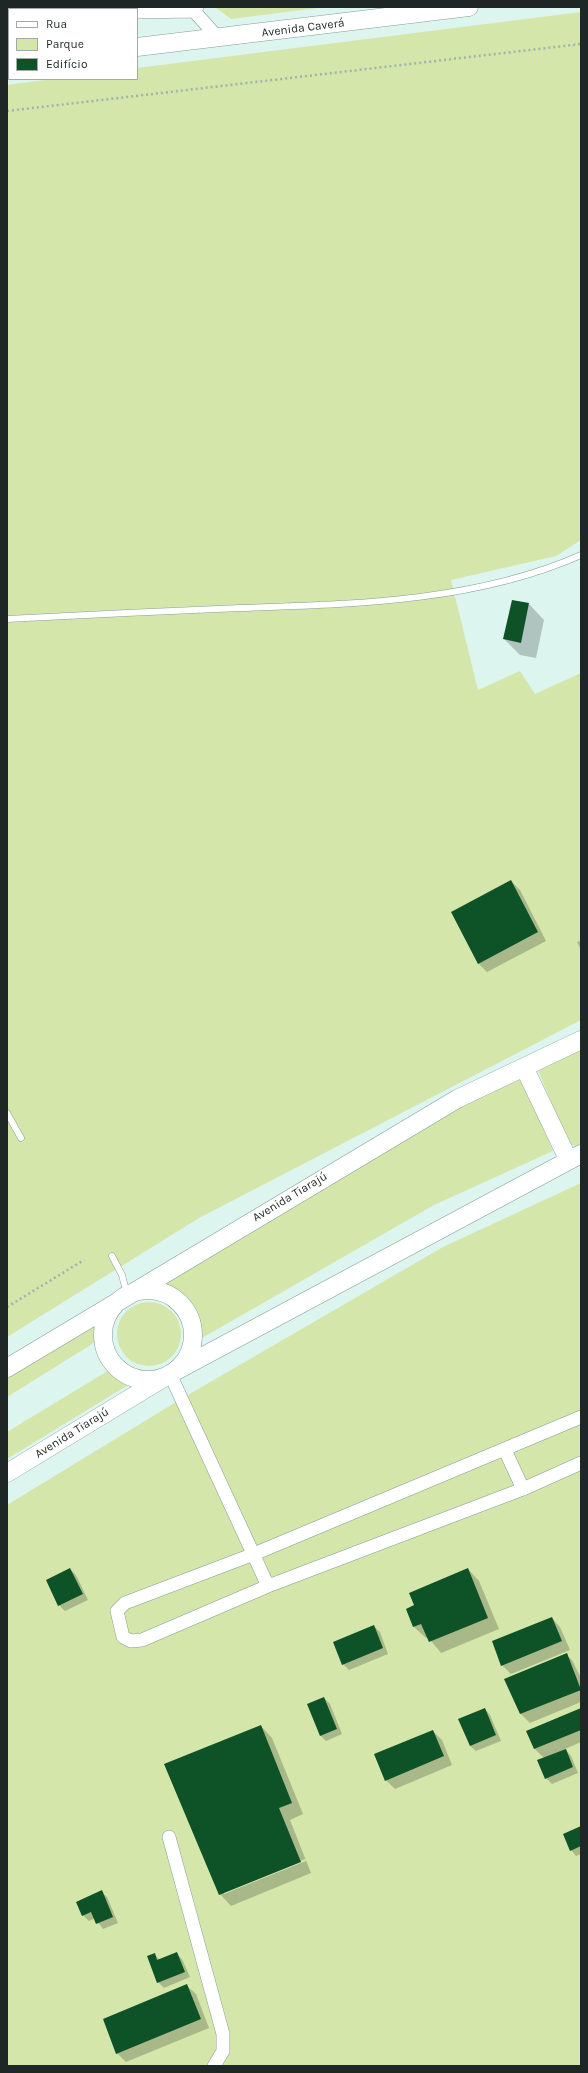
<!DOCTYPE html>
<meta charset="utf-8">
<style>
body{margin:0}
#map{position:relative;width:588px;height:2073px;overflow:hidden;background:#ddf5ef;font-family:Karla,sans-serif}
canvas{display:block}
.frame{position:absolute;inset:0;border:8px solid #1e2725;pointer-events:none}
.legend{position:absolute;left:8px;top:8px;width:130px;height:72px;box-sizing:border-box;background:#fff;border:1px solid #a5a9a8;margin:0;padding:5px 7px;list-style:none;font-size:12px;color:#1e2725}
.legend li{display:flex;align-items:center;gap:8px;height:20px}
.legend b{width:20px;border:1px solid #a5a9a8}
</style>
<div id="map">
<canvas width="588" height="2073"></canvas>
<div class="frame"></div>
<ul class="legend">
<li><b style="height:5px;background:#fff"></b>Rua</li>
<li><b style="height:11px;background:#d4e6aa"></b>Parque</li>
<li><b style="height:11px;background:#0e5228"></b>Edifício</li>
</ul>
</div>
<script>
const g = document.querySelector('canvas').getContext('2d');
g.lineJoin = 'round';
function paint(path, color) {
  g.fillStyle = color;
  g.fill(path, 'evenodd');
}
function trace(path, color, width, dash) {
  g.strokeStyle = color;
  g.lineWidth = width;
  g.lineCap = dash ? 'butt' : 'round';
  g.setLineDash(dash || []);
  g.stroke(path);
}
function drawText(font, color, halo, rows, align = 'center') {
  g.font = font + ' Karla,sans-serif';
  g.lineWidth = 4;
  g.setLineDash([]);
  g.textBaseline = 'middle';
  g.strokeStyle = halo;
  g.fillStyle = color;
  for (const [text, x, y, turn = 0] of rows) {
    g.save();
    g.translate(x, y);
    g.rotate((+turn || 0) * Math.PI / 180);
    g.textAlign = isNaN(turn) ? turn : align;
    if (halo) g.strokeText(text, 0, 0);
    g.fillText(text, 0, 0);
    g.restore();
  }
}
paint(new Path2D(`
 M215 7H325L231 19Z
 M581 12V540L556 556 451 580 478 690 520 671 535 694 581 673V1020L199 1218 7 1337V85L52 79H137V68Z
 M581 1046V1144L576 1146 567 1143 539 1072 543 1064Z
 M517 1078 525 1083 553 1151 434 1205 195 1342C197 1308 189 1296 158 1282L444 1115Z
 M581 1183V2066H7V1505L181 1399 443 1247Z
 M117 1334a32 32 0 1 1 64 0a32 32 0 1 1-64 0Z
 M101 1317 97 1341 7 1397V1374Z
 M111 1369 133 1382 7 1459V1432Z`), '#d4e6aa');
paint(new Path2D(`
 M529 604 544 620 536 658 520 655 504 639Z
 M511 881 520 890 546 941 487 972 478 963Z
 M581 941V950L577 942Z
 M70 1569 76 1575 88 1600 65 1611 59 1605Z
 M468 1569 479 1581 499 1629 441 1653 428 1637 426 1638 414 1627 407 1609 415 1606Z
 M552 1618 560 1627 570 1650 511 1674 502 1665Z
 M374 1626 380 1632 388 1654 349 1670 343 1664Z
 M566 1655 572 1660 581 1678V1702L530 1723 521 1714 512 1692Z
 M324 1698 330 1704 342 1734 326 1741 320 1735Z
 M485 1709 490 1715 501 1741 476 1751 470 1746Z
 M581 1710V1742L565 1749 571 1756 578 1773 552 1784 546 1778 544 1758 535 1749 528 1731Z
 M261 1726 272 1738 303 1814 290 1820 311 1873 231 1906 220 1894 165 1765ZM305 1859 306 1861 224 1894V1892Z
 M433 1731 442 1740 452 1765 395 1789 386 1780Z
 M581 1828V1854L576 1856 571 1850Z
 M101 1891 107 1897 118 1923 103 1929 95 1918 89 1921 83 1915Z
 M176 1953 182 1959 190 1977 164 1988 158 1982 154 1954 160 1960Z
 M187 1986 196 1994 209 2028 126 2062 117 2053Z`), '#0003');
paint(new Path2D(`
 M512 600 529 603 521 643 503 639Z
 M511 880 538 932 478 964 451 912Z
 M70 1568 83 1594 58 1606 46 1580Z
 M468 1568 488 1618 429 1642 421 1624 413 1627 406 1609 414 1605 409 1593Z
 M552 1617 562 1641 501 1666 492 1641Z
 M374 1625 383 1648 342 1665 333 1642Z
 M567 1653 581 1690 520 1714 504 1679Z
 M324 1697 337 1729 320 1736 307 1704Z
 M485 1708 496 1735 470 1746 458 1719Z
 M581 1708V1730L534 1749 526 1731Z
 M261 1725 292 1803 279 1808 301 1862 219 1895 164 1764Z
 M433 1730 444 1756 385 1781 374 1754Z
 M566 1749 573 1767 545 1779 537 1760Z
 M581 1826V1846L570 1851 563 1834Z
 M102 1890 113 1917 96 1924 91 1912 82 1916 76 1902Z
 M177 1952 185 1972 157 1983 147 1956 155 1953 157 1960Z
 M187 1984 201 2019 116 2054 103 2019Z`), '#0e5228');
const lane = new Path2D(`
 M7 619C85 615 162 611 240 608 354 604 475 602 581 555
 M7 1113 21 1138
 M112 1256 122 1275 127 1295`);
const street = new Path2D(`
 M197 7 194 11 218 38
 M137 12 194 11
 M7 17 9 16
 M7 32 9 34
 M170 1374 268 1586
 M581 1417 254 1554 125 1603 117 1611 123 1637 131 1641 142 1640 268 1586 523 1489 581 1463
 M505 1450 523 1489
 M169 1837 223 2034V2051L214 2066`);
const secondary = new Path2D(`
 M137 47 469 7
 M7 62H9
 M524 1067 568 1159
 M103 1335a45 45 0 1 1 90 0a45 45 0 1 1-90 0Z
 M7 1368 457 1099 581 1040
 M7 1473 170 1374 581 1154`);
trace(lane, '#879d98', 7);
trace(street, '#879d98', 14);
trace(secondary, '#879d98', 19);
trace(new Path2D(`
 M7 111 581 44
 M7 1307 84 1260`), '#9fb3ae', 2.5, [2, 3]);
trace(lane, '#fff', 6);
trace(street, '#fff', 13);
trace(secondary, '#fff', 18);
drawText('12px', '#1e2725', '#fff', [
 ["Avenida Caverá",303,28,-7],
 ["Avenida Tiarajú",290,1197,-31],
 ["Avenida Tiarajú",72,1433,-32]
]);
</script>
